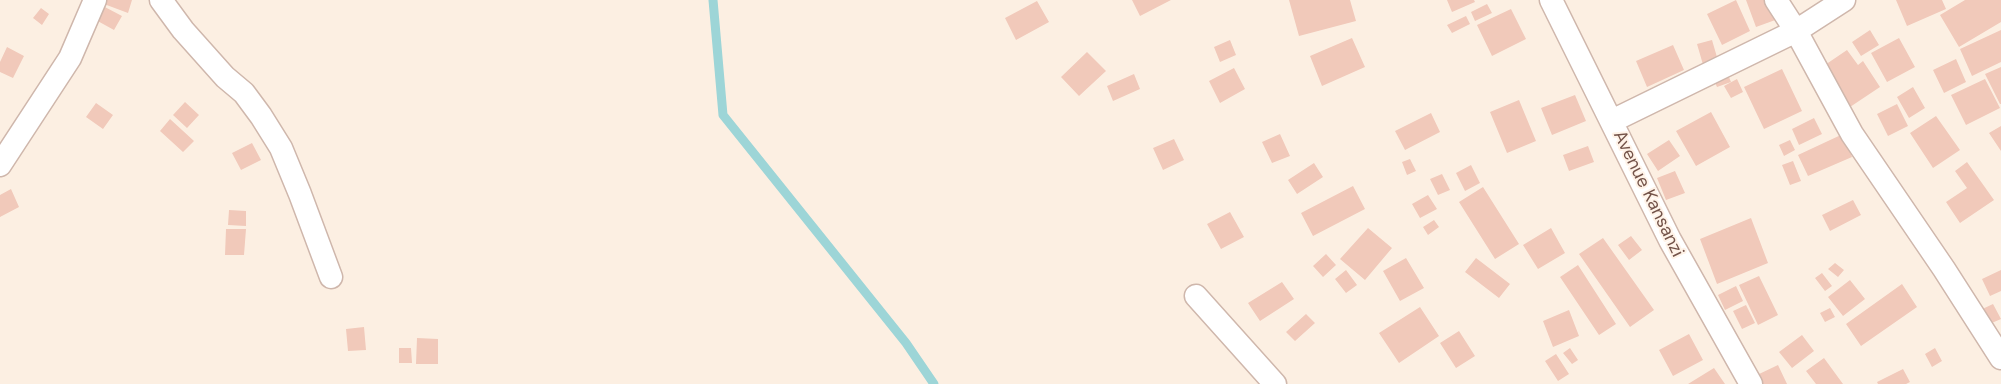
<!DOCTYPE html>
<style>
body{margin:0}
canvas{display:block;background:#fcefe2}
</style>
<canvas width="2001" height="384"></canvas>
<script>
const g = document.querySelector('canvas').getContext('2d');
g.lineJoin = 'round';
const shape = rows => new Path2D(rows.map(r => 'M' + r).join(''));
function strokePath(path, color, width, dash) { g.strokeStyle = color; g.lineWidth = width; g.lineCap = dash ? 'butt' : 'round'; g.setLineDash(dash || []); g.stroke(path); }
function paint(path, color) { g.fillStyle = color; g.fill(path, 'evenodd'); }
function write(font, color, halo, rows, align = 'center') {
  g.font = font + ' "DM Sans",sans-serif'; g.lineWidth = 4; g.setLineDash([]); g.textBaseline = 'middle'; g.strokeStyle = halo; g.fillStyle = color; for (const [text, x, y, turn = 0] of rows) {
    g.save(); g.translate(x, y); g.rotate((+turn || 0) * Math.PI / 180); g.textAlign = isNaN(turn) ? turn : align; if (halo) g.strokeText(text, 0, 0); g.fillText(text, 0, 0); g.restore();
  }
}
const stream = shape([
 [713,0,723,115,906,343,934,384]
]);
const building = shape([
 [105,0,132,0,128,13,104,4],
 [1132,0,1171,0,1140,16],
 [1289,0,1350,0,1356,21,1299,36],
 [1447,0,1474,0,1475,2,1452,12],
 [1736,0,1750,31,1722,45,1707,14],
 [1746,0,1771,0,1778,19,1756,27],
 [1896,0,1942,0,1946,9,1907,26],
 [1965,0,2001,0,2001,22,1959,47,1940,15],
 [1037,1,1049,22,1016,40,1005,18],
 [1487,4,1492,13,1475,21,1471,12],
 [101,5,122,16,114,30,94,19],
 [41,8,49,14,42,25,33,18],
 [1511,9,1526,39,1492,56,1477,25],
 [1466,16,1470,24,1452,33,1447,25],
 [1870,30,1879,45,1861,56,1852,42],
 [2001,30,2001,62,1972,76,1960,49],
 [1352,38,1365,67,1322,86,1310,56],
 [1899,38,1915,67,1887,82,1871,53],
 [1230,40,1236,55,1220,62,1214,47],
 [1712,40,1719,64,1704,68,1697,44],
 [1673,45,1684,70,1647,87,1636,61],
 [7,47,24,56,13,78,0,72,0,62],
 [1847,50,1858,65,1863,61,1880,87,1850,107,1822,67],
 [1087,52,1106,71,1079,96,1061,77],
 [1956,59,1966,82,1944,93,1933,70],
 [2001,67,2001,104,2000,104,1985,74],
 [1234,68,1245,89,1220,103,1209,81],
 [1782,69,1802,111,1764,129,1744,87],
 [1726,70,1731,82,1717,87,1712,76],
 [1134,74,1140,89,1113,101,1107,86],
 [1737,79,1743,92,1731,98,1724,86],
 [1985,79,2000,108,1966,125,1951,95],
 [1913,87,1925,108,1909,118,1897,97],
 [1575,95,1586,121,1552,135,1541,108],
 [1519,100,1536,141,1507,153,1490,112],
 [185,102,199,115,187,128,173,115],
 [96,103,113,115,103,129,86,117],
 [1897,104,1908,126,1888,136,1877,114],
 [1711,112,1730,147,1696,166,1676,131],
 [1431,113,1440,132,1405,150,1395,131],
 [1936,116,1960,150,1933,168,1910,133],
 [1814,118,1822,134,1799,145,1792,129],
 [170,119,194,141,183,152,160,131],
 [2001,126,2001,151,1989,133],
 [1280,134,1290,156,1272,163,1262,142],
 [1843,134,1852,157,1808,176,1798,155],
 [1174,139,1184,160,1163,170,1153,148],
 [1669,140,1680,156,1658,171,1647,154],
 [1790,140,1795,150,1784,156,1779,145],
 [252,143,261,160,241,170,232,153],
 [1588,146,1594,162,1569,171,1563,155],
 [1410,159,1416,171,1407,175,1402,162],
 [1793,161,1801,181,1790,185,1782,165],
 [1967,162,1994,200,1960,223,1946,202,1967,188,1955,171],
 [1314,163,1323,177,1297,194,1288,180],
 [1471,165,1480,183,1465,191,1456,173],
 [1675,171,1685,193,1666,200,1657,178],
 [1442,174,1450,190,1438,195,1430,179],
 [1353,186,1365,209,1313,236,1301,213],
 [1483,187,1519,244,1495,259,1459,202],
 [11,189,19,207,0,217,0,195],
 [1428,195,1437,209,1420,218,1412,204],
 [1853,200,1861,215,1830,231,1822,215],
 [229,210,246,211,246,226,228,225],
 [1230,212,1244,237,1221,249,1207,224],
 [1751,218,1768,263,1717,284,1700,239],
 [1434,220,1439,227,1428,235,1423,227],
 [1368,228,1392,248,1365,280,1340,259],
 [1551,228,1565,253,1538,269,1523,245],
 [226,229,246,229,244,255,225,255],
 [1631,236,1642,250,1629,260,1618,245],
 [1603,238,1654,310,1630,327,1579,254],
 [1326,254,1336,265,1323,277,1313,266],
 [1406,258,1424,288,1400,301,1383,271],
 [1476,258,1510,284,1499,298,1465,272],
 [1835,263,1844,270,1838,277,1828,269],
 [1578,265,1616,324,1599,335,1560,277],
 [1346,270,1357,285,1346,293,1335,279],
 [2001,270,2001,291,1990,296,1982,279],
 [1822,273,1832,286,1825,291,1815,278],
 [1759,276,1778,315,1758,325,1739,285],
 [1850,280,1865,299,1843,316,1828,297],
 [1282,282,1294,299,1260,321,1248,303],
 [1902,284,1917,307,1861,346,1846,324],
 [1736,286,1743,301,1725,310,1718,295],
 [1993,304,2001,319,1987,325,1976,312],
 [1746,305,1755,323,1742,329,1733,311],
 [1420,307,1439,336,1399,363,1379,333],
 [1830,308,1835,317,1825,322,1820,313],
 [1569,310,1579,336,1553,347,1543,321],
 [1306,314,1315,323,1295,341,1286,332],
 [364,327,366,350,348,351,346,329],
 [1459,331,1475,356,1456,368,1440,343],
 [1689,334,1703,360,1673,376,1659,350],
 [1802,335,1814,351,1792,368,1779,352],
 [417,338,438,339,438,364,416,364],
 [399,348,411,348,412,363,399,363],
 [1570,348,1578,360,1572,364,1563,353],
 [1935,348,1942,361,1932,367,1925,354],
 [1556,354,1569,374,1558,381,1545,361],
 [1824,358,1843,384,1816,384,1806,371],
 [1778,365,1787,384,1761,384,1757,375],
 [1714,368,1725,384,1688,384],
 [1903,369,1910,382,1906,384,1878,384,1877,382]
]);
const minor = shape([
 [161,0,183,30,225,77,244,93,261,116,281,148,300,194,331,277],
 [1551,0,1670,240,1751,384],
 [1776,0,1796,31,1852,134,1944,269,2001,358],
 [1612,121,1796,31,1844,0],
 [0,165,70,58,95,0],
 [1196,296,1275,384]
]);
const streetNames = [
 ["Avenue Kansanzi",1648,194,64]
];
strokePath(stream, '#9dd5d7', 9);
paint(building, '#f1c9ba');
strokePath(minor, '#cfb7ac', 25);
strokePath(minor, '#fff', 22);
write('18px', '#735349', '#fff3e8', streetNames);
</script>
